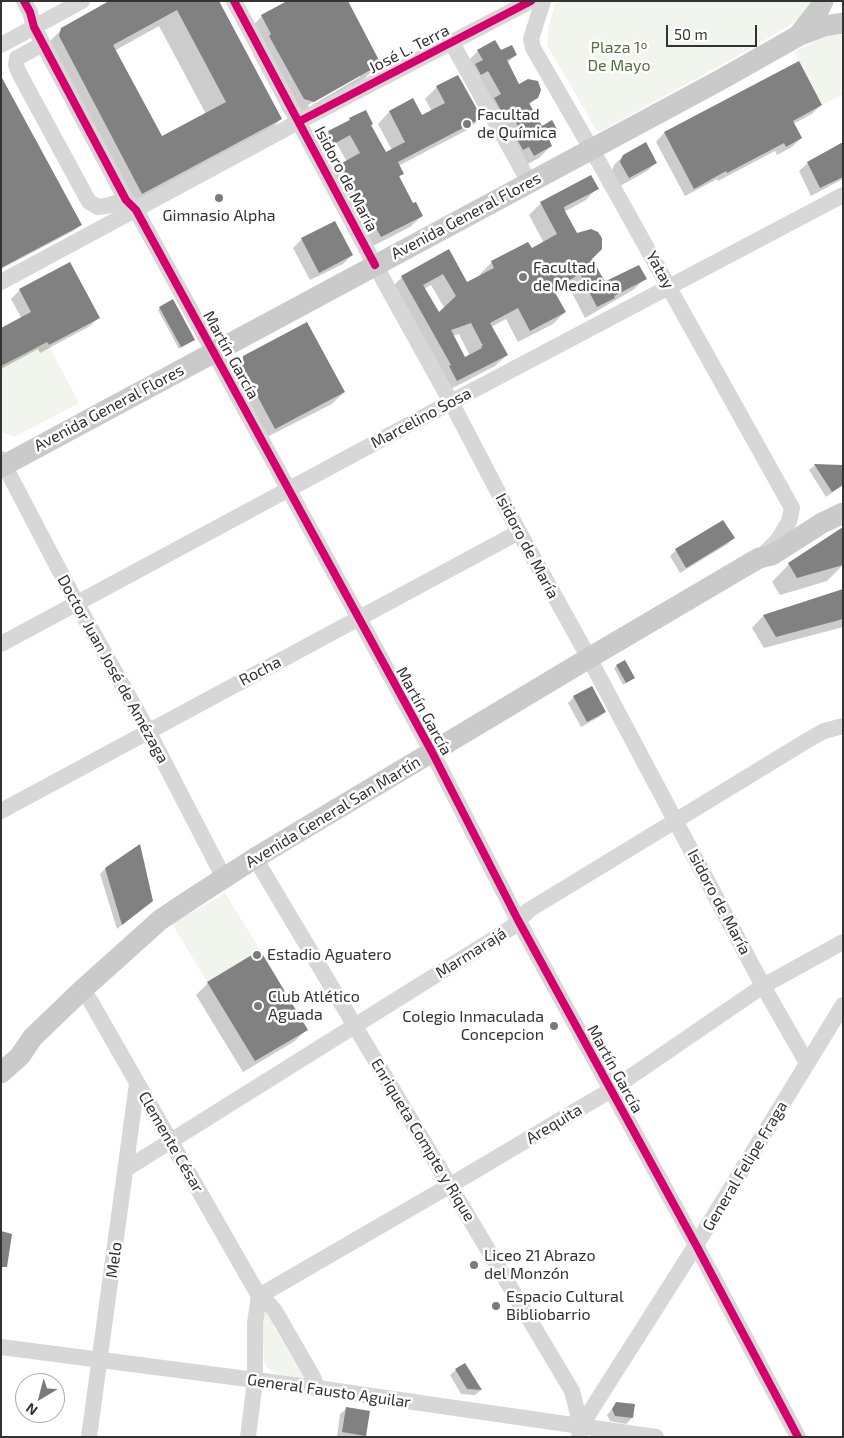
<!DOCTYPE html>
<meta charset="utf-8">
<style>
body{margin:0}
#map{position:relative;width:844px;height:1438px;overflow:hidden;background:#fff;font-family:"Exo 2",sans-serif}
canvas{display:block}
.frame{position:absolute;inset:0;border:2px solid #333;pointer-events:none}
.north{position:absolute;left:15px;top:1373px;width:50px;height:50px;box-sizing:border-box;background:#fff;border:1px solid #adadad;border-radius:50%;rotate:217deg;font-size:14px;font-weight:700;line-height:20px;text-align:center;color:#333}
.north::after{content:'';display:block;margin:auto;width:18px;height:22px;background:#7a7a7a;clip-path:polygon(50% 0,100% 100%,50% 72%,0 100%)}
.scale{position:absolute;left:666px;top:25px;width:91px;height:22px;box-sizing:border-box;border:2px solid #333;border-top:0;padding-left:6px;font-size:15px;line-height:18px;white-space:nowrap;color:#333;-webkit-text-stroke:4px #fff;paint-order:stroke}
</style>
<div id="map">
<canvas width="844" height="1438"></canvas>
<div class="frame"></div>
<div class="north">N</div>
<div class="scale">50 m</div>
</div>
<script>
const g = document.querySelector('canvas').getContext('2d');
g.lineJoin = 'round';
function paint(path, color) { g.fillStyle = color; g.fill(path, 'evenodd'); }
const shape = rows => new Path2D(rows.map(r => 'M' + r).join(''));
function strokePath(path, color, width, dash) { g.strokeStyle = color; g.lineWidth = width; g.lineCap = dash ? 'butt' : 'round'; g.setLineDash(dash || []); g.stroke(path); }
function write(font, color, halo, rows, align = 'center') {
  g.font = font + ' "Exo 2",sans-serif'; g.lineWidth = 5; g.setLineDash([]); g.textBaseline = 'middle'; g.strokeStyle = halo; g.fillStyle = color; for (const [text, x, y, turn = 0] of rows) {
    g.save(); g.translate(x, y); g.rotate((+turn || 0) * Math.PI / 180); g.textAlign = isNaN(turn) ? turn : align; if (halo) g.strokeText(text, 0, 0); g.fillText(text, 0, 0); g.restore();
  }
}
const green = shape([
 [556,1,816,1,806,15,752,48,601,131,598,131,595,128,547,45,549,25],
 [836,34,843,36,843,94,822,105,794,52,828,35],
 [31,312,79,403,14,437,1,432,1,328],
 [225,893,260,950,207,982,172,924],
 [265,1308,276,1317,273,1326,301,1372,308,1374,306,1379,276,1374,267,1367,264,1363,262,1313]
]);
const shadow = shape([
 [217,1,281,119,263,137,125,211,44,47,62,29],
 [159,26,206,114,162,138,114,51],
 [262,16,379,64,362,81,296,119,286,116,253,54,254,52,245,34],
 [360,74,360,77,309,107,308,105],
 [478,51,501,52,516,55,507,63,519,85,537,97,529,105,542,127,557,131,548,140,551,146,539,158,522,167,466,63],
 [798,63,821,105,812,114,793,124,801,138,792,147,777,155,775,151,718,181,717,179,685,196,656,142,664,133],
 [1,78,80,225,75,230,1,269],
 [437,87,481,118,469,129,398,166,402,174,398,178,413,205,422,216,410,227,369,248,329,177,341,165,347,162,338,146,322,154,317,144,328,132,365,111,370,125,385,154,392,150,378,124,389,112,412,100,421,117,432,111,425,99],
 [843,143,843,179,811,196,799,171,808,163],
 [623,156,656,163,647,171,620,186,612,171,614,165],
 [597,188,586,200,564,212,605,283,645,279,633,290,585,318,568,285,554,293,565,312,553,324,518,342,506,319,491,327,507,355,495,366,445,392,390,289,402,277,449,250,467,284,481,276,480,274,492,262,531,250,544,243,529,215,541,203],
 [431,285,445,309,438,314,424,289],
 [459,334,470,356,465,359,453,336],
 [302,239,352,255,343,264,310,280,293,248],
 [69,264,98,318,90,326,40,353,38,349,1,369,1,329,22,319,11,299,20,290],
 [160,308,194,339,191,342,179,349,158,310],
 [244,357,344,392,332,404,263,439,231,369],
 [815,465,843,467,843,485,826,497,809,470],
 [733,538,728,544,680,573,670,556,676,550],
 [789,564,843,565,827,581,780,595,772,582],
 [843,590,843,627,764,648,752,628,763,616],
 [624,661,634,678,623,685,614,668],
 [574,697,605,712,599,717,581,727,568,703],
 [105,869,152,901,117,929,100,874],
 [208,983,306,1030,295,1041,243,1072,196,995],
 [465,1364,481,1390,475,1395,461,1394,450,1375,456,1370],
 [617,1403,632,1418,626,1424,610,1421,607,1415],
 [346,1409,365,1435,363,1437,337,1437,340,1414]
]);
const building = shape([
 [109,1,219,1,282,119,142,194,59,36,61,28],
 [177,10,226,102,162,136,113,45],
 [287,1,348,1,381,64,314,102,304,99,269,36,271,34,261,15],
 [495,40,501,50,512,45,517,55,507,60,519,84,528,79,538,81,541,90,538,98,529,103,542,126,552,120,558,131,548,137,552,146,534,156,529,147,523,150,517,139,523,135,511,113,504,116,494,98,501,94,488,71,481,75,475,64,483,60,477,50],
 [799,61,822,105,793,121,802,138,786,147,784,143,727,173,726,171,694,189,664,132],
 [458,75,482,118,398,162,404,174,399,176,413,203,416,202,423,216,381,237,340,164,360,153,350,135,334,144,328,131,350,120,349,118,366,110,373,124,371,125,386,152,405,142,389,111,413,98,422,115,445,103,436,86],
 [1,76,82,225,1,268],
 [646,142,657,163,629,178,620,162,623,155],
 [843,142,843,177,820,188,807,162],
 [591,175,599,189,564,207,565,211,577,233,591,229,598,232,602,238,602,249,592,259,604,280,606,281,639,265,647,279,614,296,615,298,597,307,580,274,553,289,566,312,530,331,518,308,490,323,508,355,457,381,449,366,451,365,401,276,449,249,467,282,494,268,491,261,528,242,532,248,557,234,540,202],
 [443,274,456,296,439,312,423,285],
 [471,323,483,346,481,346,482,348,465,357,451,330],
 [335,221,353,255,319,273,301,238],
 [70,262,100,318,49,345,47,342,1,366,1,328,31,312,19,289],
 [173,299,195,340,181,347,159,307],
 [307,322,345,392,275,429,242,367,243,356],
 [814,464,843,465,843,485,832,492],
 [723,520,735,538,686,568,675,549],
 [843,527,843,565,797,578,788,563],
 [843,589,843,619,776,637,763,615],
 [625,660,635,678,626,683,616,665],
 [592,686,606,712,587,722,573,696],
 [140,844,153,901,122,925,105,868],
 [260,950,308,1030,255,1061,207,982],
 [1,1231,12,1234,7,1267,1,1267],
 [465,1363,482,1390,467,1389,455,1369],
 [616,1402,635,1404,633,1418,615,1416,612,1409],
 [346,1407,370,1411,366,1436,342,1432]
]);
const minor = shape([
 [24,1,30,12,34,27,126,200,136,210,432,752,518,920,696,1245,798,1437],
 [234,1,375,265,451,402,519,532,589,658,763,986,807,1063],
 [543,1,531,39,533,48,600,164,792,508,789,522,777,541,765,553],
 [452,43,529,182],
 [43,44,17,58,16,65,19,73,89,202,98,207,106,206,126,200],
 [1,45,82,1],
 [1,282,300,121,531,1],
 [1,459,77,604,148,731,224,878],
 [1,644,451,402,843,195],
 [1,811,519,532],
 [255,858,572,1391,581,1426,579,1437],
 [82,990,91,1002,259,1296,270,1305,275,1311,313,1377,317,1388],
 [126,1169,511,928,529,910,808,740,824,731,843,726],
 [259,1296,449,1186,611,1090,763,986,843,942],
 [1,1347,317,1388,656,1437],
 [581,1426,696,1245,843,1005],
 [89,1437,137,1083],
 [248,1437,255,1381,255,1323,259,1296]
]);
const major = shape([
 [798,36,819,9,823,1],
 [1,467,722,79,798,36,824,26,843,23],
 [1,1073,20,1056,33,1037,82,990,160,920,193,898,255,858,589,658,759,558,772,555,822,523,843,513]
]);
const cycleway = shape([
 [24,1,30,12,34,27,126,200,136,210,432,752,518,920,696,1245,798,1437],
 [234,1,375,265],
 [300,121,531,1]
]);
const markers = [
 [467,124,5,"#7a7a7a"],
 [219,198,5,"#7a7a7a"],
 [523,277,5,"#7a7a7a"],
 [257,955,5,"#7a7a7a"],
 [258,1006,5,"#7a7a7a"],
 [554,1026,5,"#7a7a7a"],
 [474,1265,5,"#7a7a7a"],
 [496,1306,5,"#7a7a7a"]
];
const parkNames = [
 ["Plaza 1º",619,48],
 ["De Mayo",619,66]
];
const streetNames = [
 ["José L. Terra",409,49,-27],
 ["Isidoro de María",346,179,62],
 ["Avenida General Flores",466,216,-28],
 ["Yatay",660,270,61],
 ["Martín García",231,355,61],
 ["Avenida General Flores",109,408,-28],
 ["Marcelino Sosa",421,418,-28],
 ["Isidoro de María",527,546,62],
 ["Doctor Juan José de Amézaga",113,669,61],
 ["Rocha",260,671,-28],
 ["Martín García",424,711,61],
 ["Avenida General San Martín",333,812,-31],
 ["Isidoro de María",719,902,62],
 ["Marmarajá",471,953,-32],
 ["Martín García",615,1069,61],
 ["Arequita",554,1124,-31],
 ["Enriqueta Compte y Rique",423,1140,59],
 ["Clemente César",171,1142,60],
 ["General Felipe Fraga",745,1166,-59],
 ["Melo",114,1260,-82],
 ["General Fausto Aguilar",329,1391,8]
];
const poiNames = [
 ["Facultad",477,115],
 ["de Química",477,133],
 ["Gimnasio Alpha",219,216,"center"],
 ["Facultad",533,268],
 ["de Medicina",533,286],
 ["Estadio Aguatero",267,955],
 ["Club Atlético",268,997],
 ["Aguada",268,1015],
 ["Colegio Inmaculada",544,1017,"right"],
 ["Concepcion",544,1035,"right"],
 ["Liceo 21 Abrazo",484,1256],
 ["del Monzón",484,1274],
 ["Espacio Cultural",506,1297],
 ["Bibliobarrio",506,1315]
];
paint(green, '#f1f5ed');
paint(shadow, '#0003');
paint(building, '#818181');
strokePath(minor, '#d7d7d7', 16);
strokePath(major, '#cacaca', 21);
strokePath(cycleway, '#d6006c', 8);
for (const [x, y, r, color] of markers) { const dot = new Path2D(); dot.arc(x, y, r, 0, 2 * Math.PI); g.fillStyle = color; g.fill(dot); strokePath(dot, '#fff', 2); }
write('16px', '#56703f', '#fff', parkNames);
write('16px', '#333', '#fff', streetNames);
write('16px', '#333', '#fff', poiNames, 'left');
</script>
